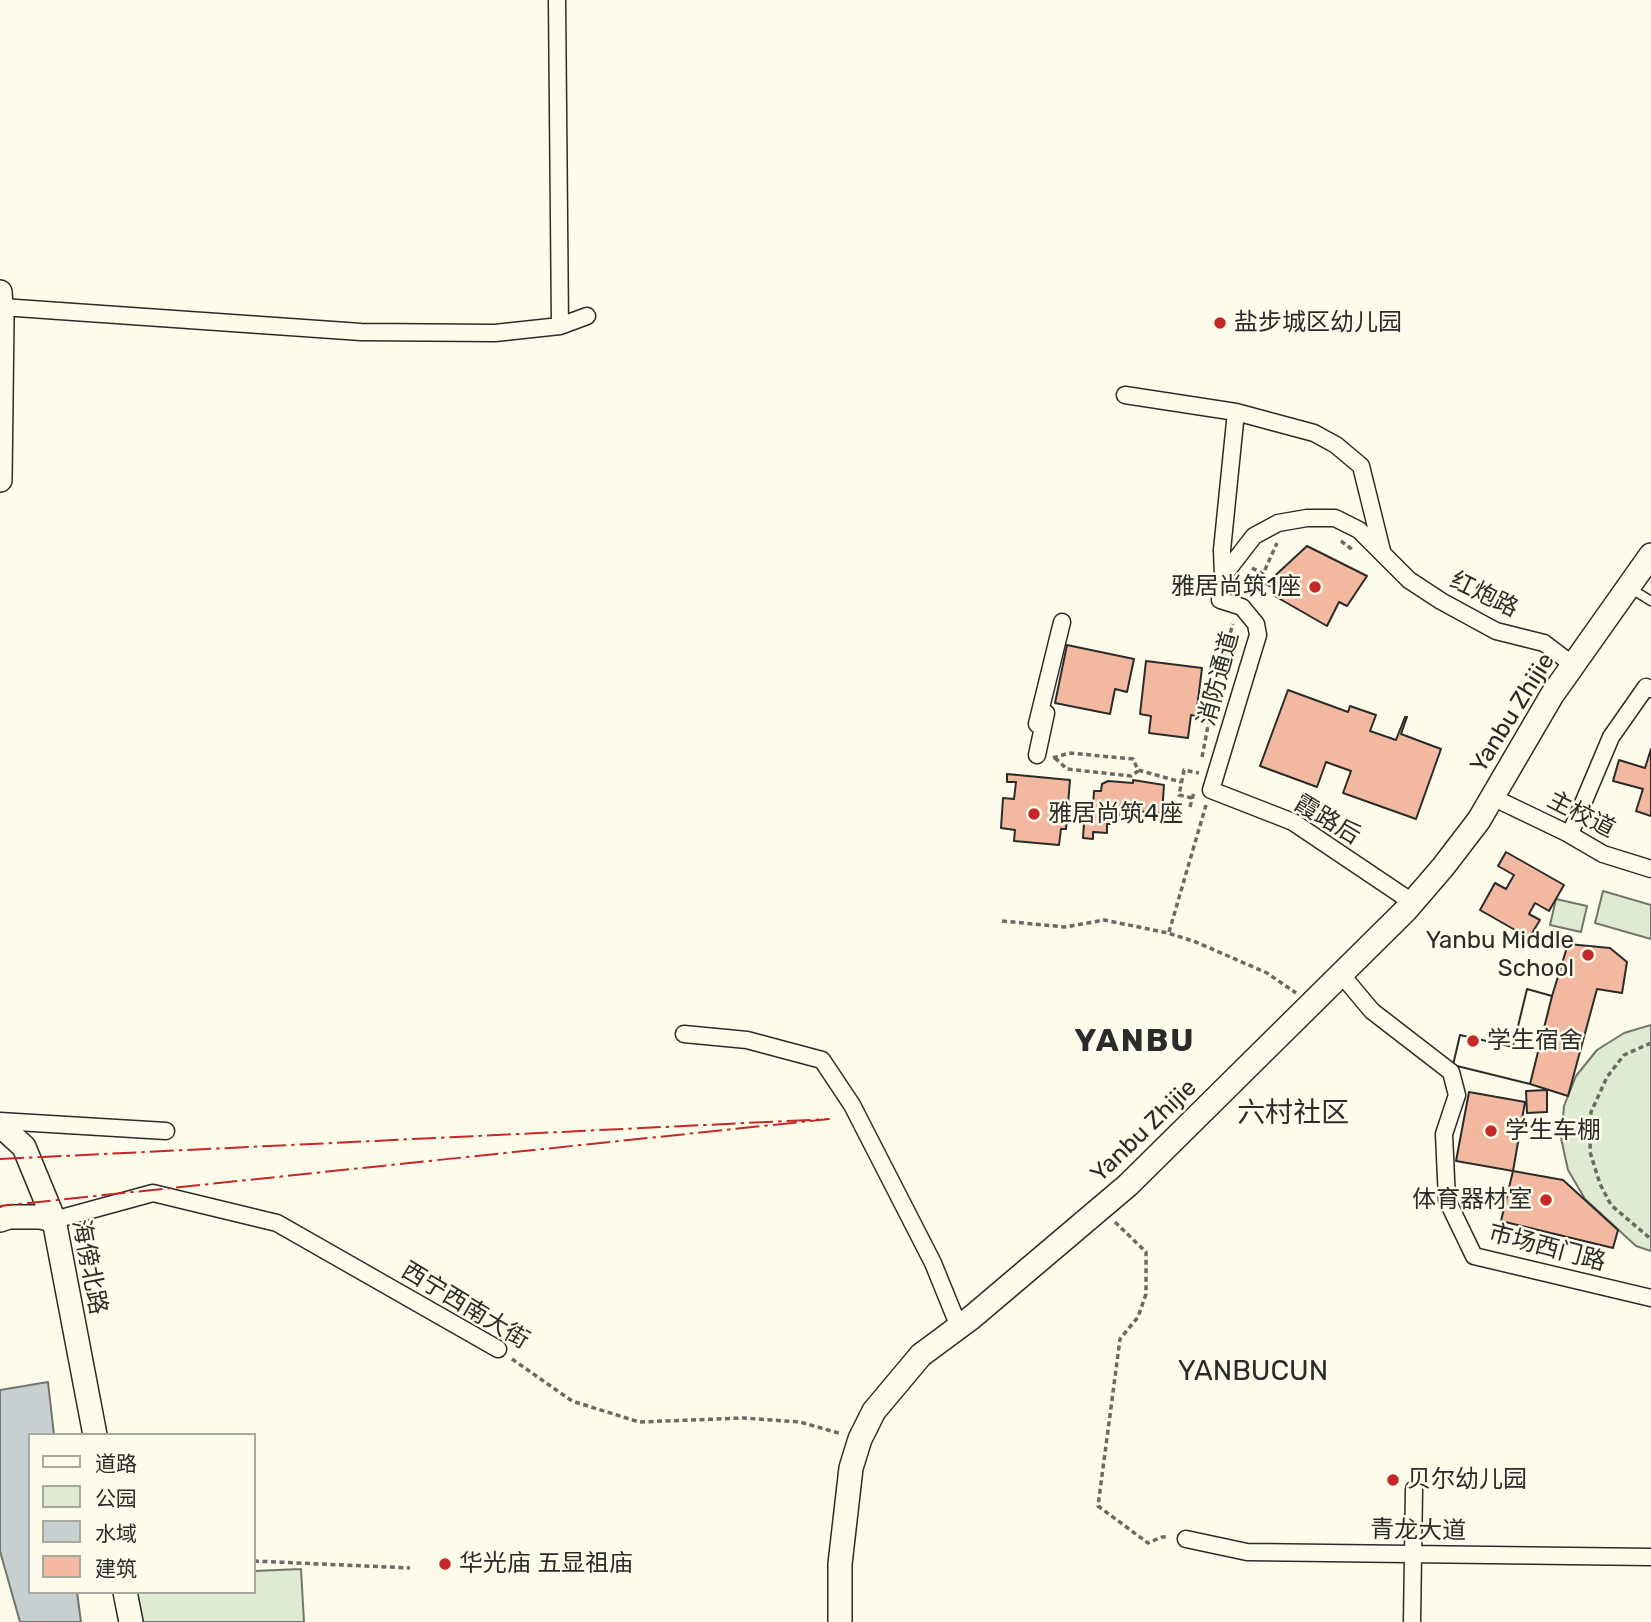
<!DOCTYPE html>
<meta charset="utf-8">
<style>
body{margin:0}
#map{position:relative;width:1651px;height:1622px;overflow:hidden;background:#fdfbea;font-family:Rubik,"Noto Sans SC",sans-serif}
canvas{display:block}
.legend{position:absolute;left:28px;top:1433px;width:228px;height:161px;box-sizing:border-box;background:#fdfbea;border:2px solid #a9a89e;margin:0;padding:9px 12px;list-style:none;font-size:21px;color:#2b2b2b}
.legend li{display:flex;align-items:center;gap:14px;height:35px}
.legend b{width:35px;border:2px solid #a9a89e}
</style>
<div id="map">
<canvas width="1651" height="1622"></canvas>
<ul class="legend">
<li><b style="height:9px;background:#fdfbea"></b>道路</li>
<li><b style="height:19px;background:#deebd1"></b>公园</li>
<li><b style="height:19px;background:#c7d0d0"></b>水域</li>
<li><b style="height:19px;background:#f2b8a0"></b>建筑</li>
</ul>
</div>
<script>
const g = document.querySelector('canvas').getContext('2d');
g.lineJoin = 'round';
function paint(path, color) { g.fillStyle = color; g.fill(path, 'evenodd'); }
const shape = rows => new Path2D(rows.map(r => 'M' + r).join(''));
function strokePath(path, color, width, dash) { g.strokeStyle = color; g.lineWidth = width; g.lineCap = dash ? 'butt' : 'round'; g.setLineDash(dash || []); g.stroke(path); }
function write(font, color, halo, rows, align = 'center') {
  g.font = font + ' Rubik,"Noto Sans SC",sans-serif'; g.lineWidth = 5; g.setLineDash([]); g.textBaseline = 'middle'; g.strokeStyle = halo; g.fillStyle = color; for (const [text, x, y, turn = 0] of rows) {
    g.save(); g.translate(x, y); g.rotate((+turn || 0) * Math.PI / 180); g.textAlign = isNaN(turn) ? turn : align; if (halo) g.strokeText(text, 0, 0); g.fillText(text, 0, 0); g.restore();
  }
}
const green = shape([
 [1603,891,1651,905,1651,939,1595,923,1603,891],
 [1556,899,1587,906,1581,932,1550,925,1556,899],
 [1651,1025,1651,1251,1636,1246,1585,1199,1568,1170,1561,1138,1564,1106,1576,1076,1597,1050,1624,1033,1651,1025],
 [301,1569,304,1622,143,1622,137,1592,254,1592,254,1571,301,1569]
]);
const water = shape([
 [48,1382,54,1435,30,1435,30,1592,77,1592,81,1622,20,1622,0,1551,0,1390,48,1382]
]);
const building = shape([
 [1307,546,1367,576,1347,606,1339,602,1327,626,1273,595,1276,590,1266,584,1307,546],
 [1067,645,1134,659,1127,692,1115,689,1110,714,1055,703,1067,645],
 [1146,661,1202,668,1196,716,1191,715,1188,738,1149,733,1151,716,1140,714,1146,661],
 [1288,690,1348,712,1350,706,1376,715,1370,731,1396,740,1405,717,1407,717,1401,734,1441,749,1416,819,1343,793,1351,771,1326,762,1317,787,1260,766,1288,690],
 [1651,749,1651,816,1636,811,1643,789,1613,781,1619,760,1645,768,1651,749],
 [1007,774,1070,780,1066,829,1061,829,1059,845,1014,841,1015,830,1001,828,1003,798,1014,799,1016,782,1007,782,1007,774],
 [1133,780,1164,785,1162,813,1119,810,1119,816,1114,817,1114,824,1107,824,1107,833,1093,832,1093,839,1083,838,1085,807,1093,807,1094,791,1101,791,1102,784,1108,781,1133,783,1133,780],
 [1506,852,1564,885,1549,911,1535,903,1529,914,1540,920,1529,938,1480,910,1495,883,1506,889,1514,875,1498,866,1506,852],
 [1568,944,1610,948,1627,962,1622,993,1597,989,1568,1096,1530,1084,1453,1065,1460,1035,1513,1047,1527,989,1552,996,1568,944],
 [1527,989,1552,996,1530,1084,1453,1065,1460,1035,1513,1047,1527,989],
 [1547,1090,1547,1112,1527,1113,1526,1091,1547,1090],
 [1469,1092,1525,1102,1513,1171,1456,1161,1469,1092],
 [1513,1171,1563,1180,1618,1230,1613,1248,1501,1221,1513,1171]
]);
const path = shape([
 [1341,541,1354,551],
 [1252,568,1263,574,1277,543],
 [1202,757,1218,674,1233,624],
 [1053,758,1069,753,1133,759,1138,770,1181,782],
 [1055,758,1067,769,1131,776,1138,771],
 [1192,798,1179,795,1184,770,1199,773],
 [1190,807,1194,792],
 [1002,921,1065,927,1104,920,1168,933,1196,942,1267,973,1296,993],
 [1169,932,1206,805],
 [1651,1043,1624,1055,1607,1077,1591,1112,1590,1152,1600,1184,1611,1205,1651,1239],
 [1115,1222,1146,1252,1146,1294,1138,1317,1120,1339,1098,1506,1148,1543,1162,1537,1169,1537],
 [512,1359,572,1401,639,1422,743,1418,800,1422,842,1434],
 [254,1561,410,1568]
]);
const lane = shape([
 [1630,588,1651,601]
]);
const street = shape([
 [557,0,560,326],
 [2,307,361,332,495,333,560,326,587,316],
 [1125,395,1236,412,1314,433,1336,445,1361,466,1382,551],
 [1223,576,1222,550,1236,412],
 [1037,724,1062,622],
 [1037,755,1046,713],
 [1492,797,1567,833,1603,854,1651,869],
 [1570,834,1611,737,1646,687,1651,689],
 [1412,902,1293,822,1211,790,1258,635,1256,624,1242,607,1220,600,1223,576,1254,536,1278,523,1307,518,1335,518,1359,530,1409,580,1441,601,1496,631,1544,643,1573,665],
 [1341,974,1372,1011,1451,1072,1457,1095,1444,1134,1447,1200,1474,1256,1651,1298],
 [684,1034,747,1040,822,1060,852,1105,933,1263,959,1327],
 [0,1121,166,1131],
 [54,1220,153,1193,277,1223,498,1349],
 [1186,1539,1247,1552,1651,1557],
 [1412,1622,1414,1489]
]);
const secondary = shape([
 [0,292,2,319,0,480],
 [0,1125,24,1147,54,1220,95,1435],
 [0,1220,9,1217,40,1217,54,1220],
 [125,1592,131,1622],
 [840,1622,840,1564,851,1468,860,1439,874,1411,921,1355,971,1318,1128,1185,1406,910,1443,867,1479,820,1552,695,1651,555]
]);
const power = shape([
 [0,1159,829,1119,0,1206]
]);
const markers = [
 [1220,323,7,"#c62828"],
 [1315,587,7,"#c62828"],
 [1034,814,7,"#c62828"],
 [1588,955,7,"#c62828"],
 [1473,1041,7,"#c62828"],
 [1491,1131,7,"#c62828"],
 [1546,1200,7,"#c62828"],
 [1393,1480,7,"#c62828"],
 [445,1564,7,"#c62828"]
];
const poiNames = [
 ["盐步城区幼儿园",1234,323],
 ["雅居尚筑1座",1301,587,"right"],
 ["雅居尚筑4座",1048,814],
 ["Yanbu Middle",1574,941,"right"],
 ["School",1574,969,"right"],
 ["学生宿舍",1487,1041],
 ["学生车棚",1505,1131],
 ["体育器材室",1532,1200,"right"],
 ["贝尔幼儿园",1407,1480],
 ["华光庙 五显祖庙",459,1564]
];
const streetNames = [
 ["红炮路",1484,595,26],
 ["消防通道",1219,679,-75],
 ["Yanbu Zhijie",1513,713,-58],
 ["主校道",1581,815,27],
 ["霞路后",1327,820,31],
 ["Yanbu Zhijie",1144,1131,-44],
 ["市场西门路",1547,1248,15],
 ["海傍北路",89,1267,79],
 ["西宁西南大街",465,1306,31],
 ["青龙大道",1418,1531,1]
];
const quarterNames = [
 ["六村社区",1293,1114],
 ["YANBUCUN",1253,1372]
];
const districtNames = [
 ["YANBU",1135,1042]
];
paint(green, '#deebd1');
strokePath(green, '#74746e', 2);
paint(water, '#c7d0d0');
strokePath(water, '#74746e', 2);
paint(building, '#f2b8a0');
strokePath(building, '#2b2b2b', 2);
strokePath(lane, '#2b2b2b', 11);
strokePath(street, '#2b2b2b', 19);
strokePath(secondary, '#2b2b2b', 26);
strokePath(path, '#6a6964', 3.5, [5, 3.5]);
strokePath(lane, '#fdfbea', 8);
strokePath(street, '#fdfbea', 16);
strokePath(secondary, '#fdfbea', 23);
strokePath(power, '#c62828', 2, [24, 5, 3.5, 5]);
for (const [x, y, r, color] of markers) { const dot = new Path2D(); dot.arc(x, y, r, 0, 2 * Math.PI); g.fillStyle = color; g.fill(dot); strokePath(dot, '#fdfbea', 2.5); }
write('24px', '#2b2b2b', '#fdfbea', poiNames, 'left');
write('24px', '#2b2b2b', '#fdfbea', streetNames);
write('28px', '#2b2b2b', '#fdfbea', quarterNames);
g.letterSpacing = '2px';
write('bold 32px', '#2b2b2b', '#fdfbea', districtNames);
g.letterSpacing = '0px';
</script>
